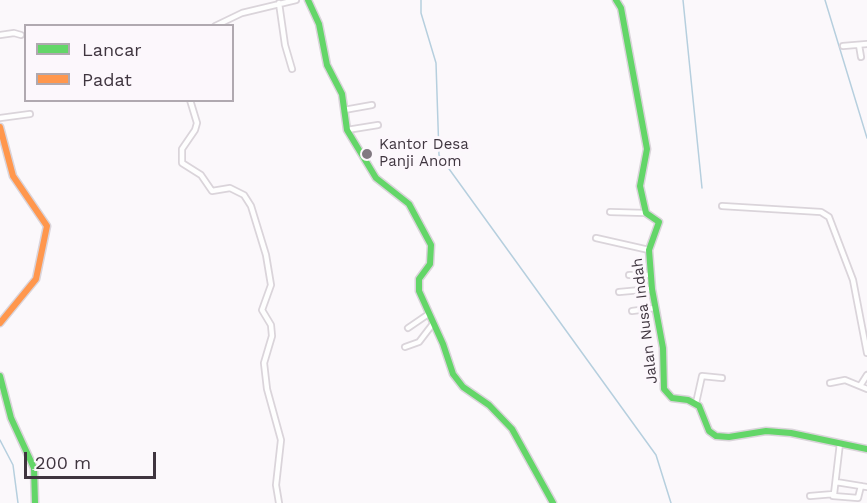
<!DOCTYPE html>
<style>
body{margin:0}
#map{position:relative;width:867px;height:503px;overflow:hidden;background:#fbf8fb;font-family:"Work Sans",sans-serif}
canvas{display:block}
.legend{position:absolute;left:24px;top:24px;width:210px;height:78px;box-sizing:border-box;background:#fcf7fc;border:2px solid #b0a9b0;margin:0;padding:8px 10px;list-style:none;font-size:18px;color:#3f353f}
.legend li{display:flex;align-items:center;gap:12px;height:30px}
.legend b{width:30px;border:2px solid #b0a9b0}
.scale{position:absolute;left:24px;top:452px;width:132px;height:27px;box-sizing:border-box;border:3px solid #3f353f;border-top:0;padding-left:8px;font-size:18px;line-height:21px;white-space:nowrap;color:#3f353f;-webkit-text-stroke:4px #fcf7fc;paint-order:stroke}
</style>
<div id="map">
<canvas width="867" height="503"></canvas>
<ul class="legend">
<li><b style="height:8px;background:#63d668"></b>Lancar</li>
<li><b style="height:8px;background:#ff974d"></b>Padat</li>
</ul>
<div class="scale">200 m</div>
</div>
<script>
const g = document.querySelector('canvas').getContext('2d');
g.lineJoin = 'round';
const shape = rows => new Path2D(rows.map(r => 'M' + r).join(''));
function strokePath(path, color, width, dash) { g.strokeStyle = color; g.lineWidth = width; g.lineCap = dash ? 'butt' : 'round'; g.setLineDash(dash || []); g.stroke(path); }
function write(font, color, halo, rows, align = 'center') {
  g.font = font + ' "Work Sans",sans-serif'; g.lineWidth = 6; g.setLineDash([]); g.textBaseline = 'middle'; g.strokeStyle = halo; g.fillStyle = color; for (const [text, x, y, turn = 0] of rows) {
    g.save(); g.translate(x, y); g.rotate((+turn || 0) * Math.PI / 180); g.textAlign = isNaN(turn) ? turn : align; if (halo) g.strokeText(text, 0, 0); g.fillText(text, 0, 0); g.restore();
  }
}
const stream = shape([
 [421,0,421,13,436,63,439,155,656,455,671,503],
 [683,0,702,188],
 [825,0,867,138],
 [0,440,13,465,18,503]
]);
const street = shape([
 [279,3,285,45,292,69],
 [215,26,242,13,296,0],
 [0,35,14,33,21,35],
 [859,45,861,57],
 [843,46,867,44],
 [190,100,197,123,195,130,182,149,182,163,201,175,212,191,230,188,244,195,251,206,266,255,271,285,262,310,271,325,272,336,264,363,267,389,281,440,276,485,279,503],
 [344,110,372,105],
 [0,118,30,114],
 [347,130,378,125],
 [722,206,821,212,829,217,853,280,867,353],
 [610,212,646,213],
 [596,238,649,250],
 [629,275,650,275],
 [619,292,652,289],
 [632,311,655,308],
 [408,328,427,315],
 [405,347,419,342,432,325],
 [830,383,845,380,867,389],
 [860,386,867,375],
 [696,403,702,376,722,378],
 [836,482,867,487],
 [810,496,834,494,840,443],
 [833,496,858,498,861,486]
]);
const fast = shape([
 [308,0,319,24,327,65,342,94,347,130,376,178,409,204,431,245,430,264,419,279,419,291,443,344,453,374,463,387,489,405,512,429,553,503],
 [616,0,621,8,647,149,640,186,646,213,659,222,649,250,652,289,663,348,664,389,672,398,688,400,699,406,709,431,716,436,729,437,766,431,791,433,867,449],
 [0,376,11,418,34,468,35,503]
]);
const slow = shape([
 [0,127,13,176,47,226,36,279,0,323]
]);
const markers = [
 [367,154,6,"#817981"]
];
const poiNames = [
 ["Kantor Desa",379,145],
 ["Panji Anom",379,162]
];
const streetNames = [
 ["Jalan Nusa Indah",645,321,-97]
];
strokePath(stream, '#b6cfde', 1.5);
strokePath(street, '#dad4da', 8);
strokePath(fast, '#dad4da', 9);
strokePath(slow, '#dad4da', 9);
strokePath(street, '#fefefe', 4.5);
strokePath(fast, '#63d668', 6);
strokePath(slow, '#ff974d', 6);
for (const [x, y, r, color] of markers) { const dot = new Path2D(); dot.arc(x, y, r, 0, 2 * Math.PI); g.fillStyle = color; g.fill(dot); strokePath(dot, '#fcf7fc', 2); }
write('15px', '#3f353f', '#fcf7fc', poiNames, 'left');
write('15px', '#3f353f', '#fcf7fc', streetNames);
</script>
